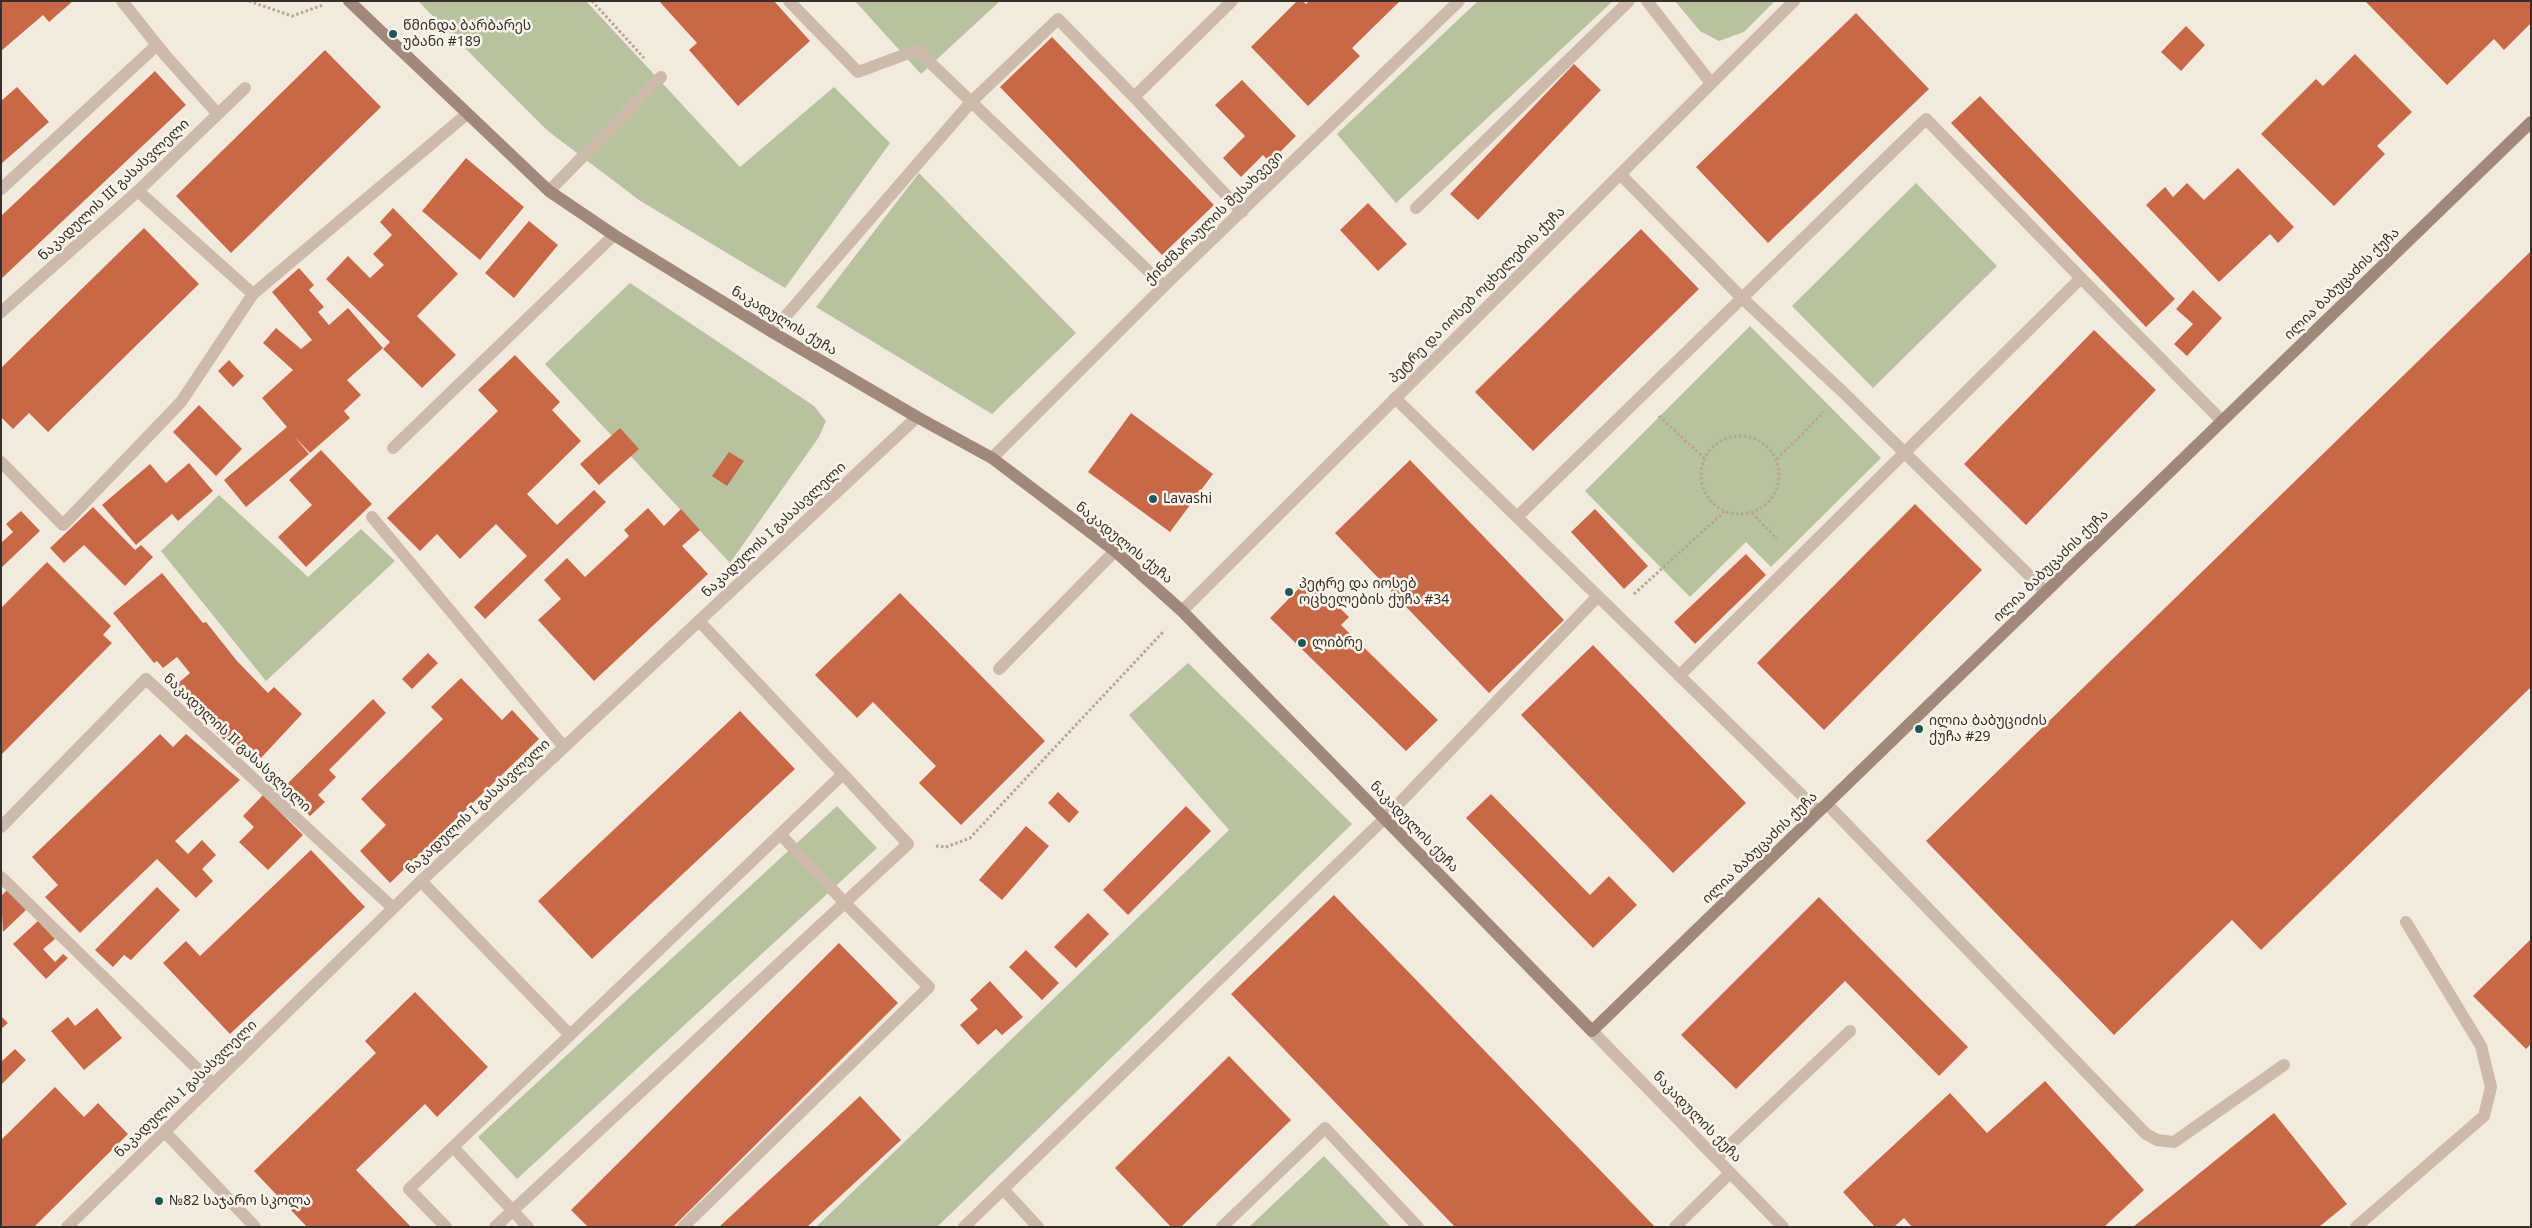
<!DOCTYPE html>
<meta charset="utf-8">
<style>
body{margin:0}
#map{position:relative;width:2532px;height:1228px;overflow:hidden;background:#f3eade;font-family:"Noto Sans",sans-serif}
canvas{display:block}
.frame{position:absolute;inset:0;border:2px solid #392f2a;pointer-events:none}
</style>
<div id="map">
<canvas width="2532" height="1228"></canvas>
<div class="frame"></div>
</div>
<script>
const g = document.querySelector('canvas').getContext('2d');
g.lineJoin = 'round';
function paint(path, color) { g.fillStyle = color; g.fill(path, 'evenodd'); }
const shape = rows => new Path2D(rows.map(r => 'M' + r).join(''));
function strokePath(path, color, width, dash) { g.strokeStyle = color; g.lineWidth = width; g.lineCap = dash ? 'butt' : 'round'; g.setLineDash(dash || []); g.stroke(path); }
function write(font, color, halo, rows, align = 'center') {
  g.font = font + ' "Noto Sans","Noto Sans Georgian",sans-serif'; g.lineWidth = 5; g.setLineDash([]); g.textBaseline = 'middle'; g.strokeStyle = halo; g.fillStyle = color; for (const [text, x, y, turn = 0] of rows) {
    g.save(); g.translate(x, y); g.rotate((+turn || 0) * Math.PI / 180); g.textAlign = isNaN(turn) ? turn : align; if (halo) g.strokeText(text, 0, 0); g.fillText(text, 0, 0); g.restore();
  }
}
const green = shape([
 [418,1,586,1,740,167,834,87,890,143,785,288,639,200,548,131],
 [855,1,1000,1,921,74],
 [1478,1,1613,1,1396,203,1337,134],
 [1675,1,1775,1,1744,32,1719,41,1700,31],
 [919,173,1076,333,992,414,816,307],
 [1916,183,1997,266,1873,388,1792,306],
 [630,283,814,406,826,421,819,437,730,563,545,364],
 [1750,326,1881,458,1771,567,1746,542,1690,597,1585,491],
 [219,495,308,577,361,529,395,561,266,681,161,551],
 [1188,663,1352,824,937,1227,816,1227,1229,830,1129,715],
 [837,806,877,848,517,1179,478,1137],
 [1324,1156,1391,1227,1249,1227]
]);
const building = shape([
 [1,1,73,1,49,22,43,15,1,51],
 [659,1,774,1,810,41,738,106,689,50,697,43],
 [1297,1,1303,1,1306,4,1309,1,1400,1,1352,48,1360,56,1308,106,1251,47],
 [2365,1,2531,1,2531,23,2504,50,2494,39,2447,85],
 [1856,13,1929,89,1768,243,1696,167],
 [2186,26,2205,45,2181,71,2161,52],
 [1052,37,1214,205,1162,255,1000,87],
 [325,50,381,107,231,253,176,196],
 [2355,54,2412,112,2377,146,2385,154,2334,206,2261,134,2316,79,2323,86],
 [1574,64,1601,90,1478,220,1450,194],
 [155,71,186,105,1,279,1,216],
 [1242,80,1296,136,1270,162,1263,155,1241,177,1223,158,1245,136,1215,105],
 [17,87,49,122,1,164,1,101],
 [1980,96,2175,299,2146,327,1951,123],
 [466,158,524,207,480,260,422,211],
 [2238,168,2294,227,2278,243,2270,234,2219,282,2146,205,2165,187,2173,197,2187,183,2204,200],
 [1368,203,1407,244,1378,271,1340,230],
 [393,208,458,274,417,316,456,355,422,388,383,349,390,342,326,279,348,256,370,278,384,265,373,254,392,235,380,222],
 [529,221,558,245,514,298,485,273],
 [144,228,199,284,48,432,29,413,13,429,1,417,1,368],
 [1641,229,1699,289,1533,451,1475,392],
 [2531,251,2531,687,2261,950,2232,920,2114,1035,1926,841],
 [299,268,314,285,309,290,324,307,318,312,329,325,348,308,383,348,347,380,361,395,344,411,350,418,310,453,294,436,309,454,246,507,224,480,287,427,262,398,293,370,263,343,276,328,301,349,312,340,272,292],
 [2193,290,2222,318,2187,356,2174,344,2193,324,2176,309],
 [2094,330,2156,390,2026,525,1964,464],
 [515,355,560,402,552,410,581,441,527,494,557,525,594,490,606,502,485,619,474,607,527,556,496,524,460,559,437,534,420,551,387,518,498,411,478,390],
 [229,360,244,376,233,387,218,371],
 [199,405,242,449,216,476,173,432],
 [1131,413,1213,474,1170,532,1088,472],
 [620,428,639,449,599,485,580,464],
 [321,450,372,504,306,567,278,537,312,505,289,480],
 [729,452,744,461,727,486,712,476],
 [1410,460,1564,620,1489,693,1335,533],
 [189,463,213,491,178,521,172,514,136,545,102,505,150,464,166,483],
 [1915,504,1982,570,1824,730,1757,663],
 [93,507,135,550,141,545,153,557,125,586,84,545,64,563,50,548],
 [648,508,664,526,681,509,700,530,682,546,708,574,594,681,538,620,561,599,544,580,567,558,585,577,629,536,624,530],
 [1595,509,1648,566,1624,589,1571,532],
 [21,511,40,531,1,568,1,543,13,532,6,524],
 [1746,554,1766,575,1695,644,1674,622],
 [47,562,111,626,103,635,112,643,1,755,1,608],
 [162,573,203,623,206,622,237,661,268,693,274,687,302,714,261,758,243,741,239,747,227,736,224,740,187,703,189,702,176,685,190,673,177,657,163,668,157,661,154,663,113,613],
 [1309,578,1349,617,1341,625,1438,720,1406,751,1270,618],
 [900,593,1045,741,961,825,919,783,936,766,873,702,857,718,815,675],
 [1593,645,1746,803,1673,873,1521,715],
 [428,653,438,663,412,689,402,679],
 [461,678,502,720,512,710,539,739,390,883,360,851,386,825,361,799,443,719,431,707],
 [373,699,386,713,329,770,336,777,318,795,325,802,310,816,283,788],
 [740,711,795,769,592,959,538,901],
 [160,734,173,747,186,734,240,780,175,841,188,854,202,840,216,855,202,869,213,881,196,898,157,859,80,933,45,897,58,885,32,857],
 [1058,792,1079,812,1069,823,1048,803],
 [1491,794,1590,895,1609,876,1637,905,1593,948,1466,818],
 [263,795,303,835,268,870,239,842,254,827,243,816],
 [1186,806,1211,831,1128,915,1103,890],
 [1026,826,1049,846,1002,900,979,880],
 [311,850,365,907,230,1034,163,963,186,941,200,956],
 [157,887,180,910,131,960,124,955,113,967,95,950],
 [7,890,26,910,3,932,1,896],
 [1334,895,1540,1108,1655,1227,1455,1227,1231,994],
 [1819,897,1968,1047,1939,1076,1845,981,1736,1089,1681,1035],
 [1088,913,1109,934,1076,968,1054,947],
 [38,921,55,939,43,949,55,962,63,954,68,958,46,979,13,944],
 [2531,939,2531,1044,2526,1049,2473,996],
 [839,943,898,1003,673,1227,588,1227,571,1210],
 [1026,950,1059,983,1042,1000,1009,967],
 [990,981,1023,1017,1002,1035,996,1029,978,1045,960,1025,978,1009,970,1000],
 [415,992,488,1067,437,1117,425,1104,356,1170,411,1227,307,1227,254,1171,376,1053,365,1041],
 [97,1008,122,1038,84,1070,51,1031,68,1017,75,1026],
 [1,1016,8,1023,1,1029],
 [15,1049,26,1060,1,1085,1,1062],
 [1229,1056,1291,1120,1181,1227,1171,1227,1115,1168],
 [2045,1081,2144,1190,2104,1227,1912,1227,1904,1218,1894,1227,1875,1227,1843,1192,1950,1093,1987,1133],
 [55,1087,84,1117,98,1103,128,1134,34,1227,1,1227,1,1140],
 [860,1096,901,1140,807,1227,719,1227],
 [2274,1113,2347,1204,2319,1227,2133,1227]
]);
const path = shape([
 [249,1,292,16,323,5],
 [592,1,644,58],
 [1659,416,1704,458],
 '1701 475a39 39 0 1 1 78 0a39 39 0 1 1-78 0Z',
 [1777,459,1824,412],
 [1752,513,1777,539],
 [1634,594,1724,512],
 [936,846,946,847,970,838,1163,632]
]);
const lane = shape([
 [122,1,165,55,217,113],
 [789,1,858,72,917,50,1164,286],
 [1134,97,1242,212],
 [1,189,157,45],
 [138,191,253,294],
 [549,191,661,77],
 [1416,208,1629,1],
 [772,332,972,101,1058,19,1134,97,1232,1],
 [1395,398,1818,811],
 [393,448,614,235],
 [1,462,63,525,181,402,253,294,467,114],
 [372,517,564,747],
 [1517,517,1926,119,2081,278],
 [999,669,1115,551],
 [1679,676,2081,278,2222,421],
 [1827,804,2146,1134,2157,1140,2174,1142,2284,1065],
 [1385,818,1598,596],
 [1,827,146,679,393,908],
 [1,877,213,1084],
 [421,881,570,1035],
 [164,1131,255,1227],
 [453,1147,528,1227],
 [1716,1158,1850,1031],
 [1003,1189,1038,1227],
 [446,1227,409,1189,843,774,699,621],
 [495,1227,908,844,843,774],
 [683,1227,929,987,845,903,780,834],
 [1222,1227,1325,1128,1418,1227],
 [1675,1227,1730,1173],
 [2356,1227,2484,1116,2491,1087,2481,1046,2406,922]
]);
const street = shape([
 [1647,1,1711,83],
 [1620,174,1742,298,1844,393,2046,592],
 [1,312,138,191,245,88],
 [992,458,1164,286,1459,1],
 [1182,611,1794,1],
 [1592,1031,1783,1227],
 [67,1227,421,881,917,417],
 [964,1227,1385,818]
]);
const secondary = shape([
 [349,1,549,191,614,235,772,332,917,417,992,458,1115,551,1182,611,1592,1031,2531,122]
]);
const markers = [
 [393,34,5,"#1d585c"],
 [1153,499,5,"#1d585c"],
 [1289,592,5,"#1d585c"],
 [1302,643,5,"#1d585c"],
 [1919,729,5,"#1d585c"],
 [159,1201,5,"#1d585c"]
];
const poiNames = [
 ["წმინდა ბარბარეს",403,26],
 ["უბანი #189",403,42],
 ["Lavashi",1163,499],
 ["პეტრე და იოსებ",1299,584],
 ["ოცხელების ქუჩა #34",1299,600],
 ["ლიბრე",1312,643],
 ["ილია ბაბუციძის",1929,721],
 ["ქუჩა #29",1929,737],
 ["№82 საჯარო სკოლა",169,1201]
];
const streetNames = [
 ["ნაკადულის III გასასვლელი",114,190,-43],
 ["ქინძმარაულის შესახვევი",1214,218,-44],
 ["ილია ბაბუცაძის ქუჩა",2342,284,-44],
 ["პეტრე და იოსებ ოცხელების ქუჩა",1477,295,-45],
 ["ნაკადულის ქუჩა",784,321,31],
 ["ნაკადულის I გასასვლელი",774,530,-43],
 ["ნაკადულის ქუჩა",1124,543,39],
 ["ილია ბაბუცაძის ქუჩა",2051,566,-44],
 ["ნაკადულის II გასასვლელი",237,743,43],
 ["ნაკადულის I გასასვლელი",478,807,-43],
 ["ნაკადულის ქუჩა",1414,827,46],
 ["ილია ბაბუცაძის ქუჩა",1760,848,-44],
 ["ნაკადულის I გასასვლელი",186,1089,-44],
 ["ნაკადულის ქუჩა",1697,1117,46]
];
paint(green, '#b6c39e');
paint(building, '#c96847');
strokePath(path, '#b8a494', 3, [2.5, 2.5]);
strokePath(lane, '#ccbaaa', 12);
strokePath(street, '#ccbaaa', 12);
strokePath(secondary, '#a0897b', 12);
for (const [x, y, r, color] of markers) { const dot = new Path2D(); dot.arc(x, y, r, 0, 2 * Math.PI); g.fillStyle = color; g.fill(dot); strokePath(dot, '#fbf4eb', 2); }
write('14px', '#392f2a', '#fbf4eb', poiNames, 'left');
write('14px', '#392f2a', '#fbf4eb', streetNames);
</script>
